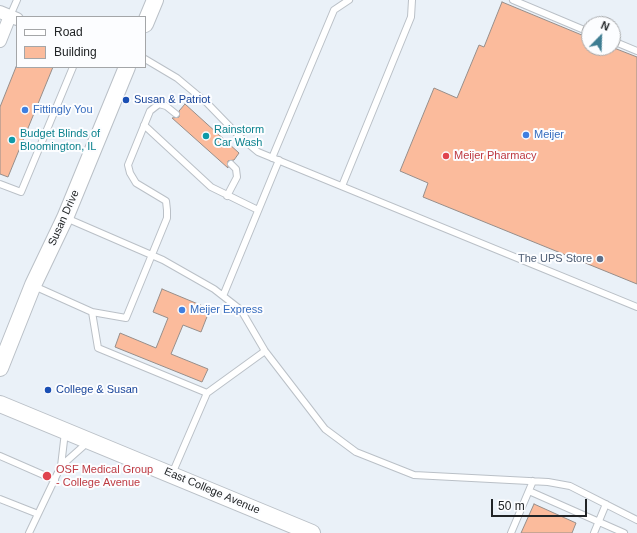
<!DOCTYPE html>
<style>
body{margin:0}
#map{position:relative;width:637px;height:533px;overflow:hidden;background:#eaf1f8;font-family:Arial,sans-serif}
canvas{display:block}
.legend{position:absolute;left:16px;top:16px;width:130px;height:52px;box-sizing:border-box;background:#fcfdff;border:1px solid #a4a6a8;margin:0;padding:5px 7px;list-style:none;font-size:12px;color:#212426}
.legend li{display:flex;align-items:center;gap:8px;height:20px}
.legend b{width:20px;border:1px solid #a4a6a8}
.north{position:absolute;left:581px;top:16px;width:40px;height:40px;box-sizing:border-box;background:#fcfdff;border:1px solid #a4a6a8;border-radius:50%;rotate:23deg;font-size:11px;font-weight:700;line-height:16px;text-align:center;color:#212426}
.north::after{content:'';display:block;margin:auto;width:14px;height:18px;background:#3e7d92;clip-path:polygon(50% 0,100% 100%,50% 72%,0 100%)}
.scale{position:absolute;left:491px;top:499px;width:96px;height:18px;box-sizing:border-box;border:2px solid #212426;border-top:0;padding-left:5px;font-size:12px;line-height:14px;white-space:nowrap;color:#212426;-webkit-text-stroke:3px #fcfdff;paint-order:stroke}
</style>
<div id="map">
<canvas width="637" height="533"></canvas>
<ul class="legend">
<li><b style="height:5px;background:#fff"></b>Road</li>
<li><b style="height:11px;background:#fbbb9c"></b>Building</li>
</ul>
<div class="north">N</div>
<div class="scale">50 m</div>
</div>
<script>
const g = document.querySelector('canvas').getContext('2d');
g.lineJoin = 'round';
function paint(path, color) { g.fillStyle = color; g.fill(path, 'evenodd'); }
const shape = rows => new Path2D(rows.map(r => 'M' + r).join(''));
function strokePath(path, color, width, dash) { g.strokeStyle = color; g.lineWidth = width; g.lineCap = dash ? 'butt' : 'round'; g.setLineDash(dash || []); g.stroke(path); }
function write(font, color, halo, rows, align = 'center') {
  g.font = font + ' Arial,sans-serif'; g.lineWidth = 4; g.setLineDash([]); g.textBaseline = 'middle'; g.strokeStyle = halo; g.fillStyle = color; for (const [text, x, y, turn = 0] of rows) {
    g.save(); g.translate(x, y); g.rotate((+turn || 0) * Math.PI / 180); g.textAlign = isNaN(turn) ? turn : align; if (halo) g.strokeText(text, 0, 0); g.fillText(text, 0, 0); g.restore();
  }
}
const building = shape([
 [502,2,589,38,589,48,614,48,637,57,637,284,423,197,428,183,400,171,434,88,457,98,479,45,484,47,502,2],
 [16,67,53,67,8,177,0,174,0,107,16,67],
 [185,104,239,153,234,160,228,161,228,168,172,118,179,117,179,111,185,104],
 [162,289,210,309,201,332,183,325,171,354,208,369,202,382,115,347,120,333,156,348,168,318,153,312,162,289],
 [534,504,576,523,572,533,521,533,534,504]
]);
const lane = shape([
 [513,0,589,32],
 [10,16,17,0],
 [613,41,637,51],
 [145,59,177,78,207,103,239,136,258,152,637,307],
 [144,125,211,187,258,210],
 [272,158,334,10,349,0],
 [0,184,21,192,73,67],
 [342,186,411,17,412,0],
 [227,196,237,177,236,169,231,164],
 [66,218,163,260,214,289,241,310,265,351,325,429,356,452,414,475,548,482,570,486,637,520],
 [34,286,92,312,126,318,167,218,167,210,166,201,136,183,130,173,128,165,150,111,159,104,166,106,176,114],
 [223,296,279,160],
 [92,312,98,348,207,393],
 [0,456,55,480],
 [61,466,88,442],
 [172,474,207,393,265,351],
 [529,491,624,533],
 [0,499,38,514],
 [29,533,61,466,65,432],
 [511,533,533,481],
 [594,533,606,504]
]);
const street = shape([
 [0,12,17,19],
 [0,41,10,16]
]);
const secondary = shape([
 [145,24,155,0],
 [0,368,33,285,65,218,127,67],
 [0,404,312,533]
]);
const markers = [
 [126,100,4,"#1a4fb4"],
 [25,110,4,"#3f7fe0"],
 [526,135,4,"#3f7fe0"],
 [206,136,4,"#0f9aa8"],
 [12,140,4,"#0f9aa8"],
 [446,156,4,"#e0444e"],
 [600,259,4,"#5c6f8a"],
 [182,310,4,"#3f7fe0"],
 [48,390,4,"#1a4fb4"],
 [47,476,5,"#e0444e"]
];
const transitNames = [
 ["Susan & Patriot",134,100],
 ["College & Susan",56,390]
];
const shopNames = [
 ["Fittingly You",33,110],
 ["Meijer",534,135],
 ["Meijer Express",190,310]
];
const cultureNames = [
 ["Rainstorm",214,130],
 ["Car Wash",214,143],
 ["Budget Blinds of",20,134],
 ["Bloomington, IL",20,147]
];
const healthNames = [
 ["Meijer Pharmacy",454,156],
 ["OSF Medical Group",56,470],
 ["- College Avenue",56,483]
];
const streetNames = [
 ["Susan Drive",64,218,-66],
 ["East College Avenue",212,491,23]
];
const serviceNames = [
 ["The UPS Store",592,259]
];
paint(building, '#fbbb9c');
strokePath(building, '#978e8a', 1);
strokePath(lane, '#bac0c7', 8);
strokePath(street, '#bac0c7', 14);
strokePath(secondary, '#bac0c7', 18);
strokePath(lane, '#fff', 6);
strokePath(street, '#fff', 12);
strokePath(secondary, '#fff', 16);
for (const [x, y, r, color] of markers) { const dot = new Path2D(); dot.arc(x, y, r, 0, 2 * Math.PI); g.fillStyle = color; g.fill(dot); strokePath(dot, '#fcfdff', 1.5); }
write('11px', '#164399', '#fcfdff', transitNames, 'left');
write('11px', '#366cbe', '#fcfdff', shopNames, 'left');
write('11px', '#0d838f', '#fcfdff', cultureNames, 'left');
write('11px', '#be3a42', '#fcfdff', healthNames, 'left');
write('11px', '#212426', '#fcfdff', streetNames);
write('11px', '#4e5e75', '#fcfdff', serviceNames, 'right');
</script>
